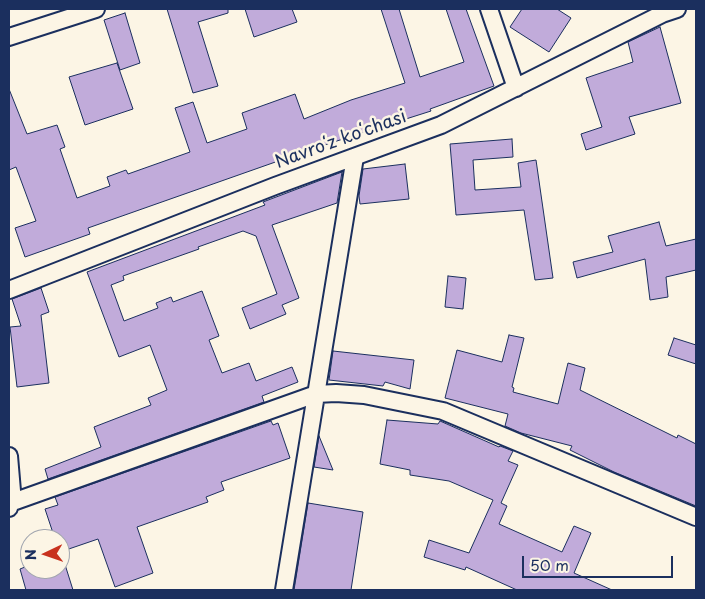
<!DOCTYPE html>
<meta charset="utf-8">
<style>
body{margin:0}
#map{position:relative;width:705px;height:599px;overflow:hidden;background:#fcf5e5;font-family:"Playpen Sans",sans-serif}
canvas{display:block}
.frame{position:absolute;inset:0;border:10px solid #1b2f5e;pointer-events:none}
.north{position:absolute;left:20px;top:529px;width:50px;height:50px;box-sizing:border-box;background:#fcf5e5;border:1px solid #a2a6af;border-radius:50%;rotate:267deg;font-size:14px;font-weight:700;line-height:20px;text-align:center;color:#1b2f5e}
.north::after{content:'';display:block;margin:auto;width:18px;height:22px;background:#c8321e;clip-path:polygon(50% 0,100% 100%,50% 72%,0 100%)}
.scale{position:absolute;left:522px;top:556px;width:151px;height:22px;box-sizing:border-box;border:2px solid #1b2f5e;border-top:0;padding-left:6px;font-size:15px;line-height:18px;white-space:nowrap;color:#1b2f5e;-webkit-text-stroke:4px #fcf5e5;paint-order:stroke}
</style>
<div id="map">
<canvas width="705" height="599"></canvas>
<div class="frame"></div>
<div class="north">N</div>
<div class="scale">50 m</div>
</div>
<script>
const g = document.querySelector('canvas').getContext('2d');
g.lineJoin = 'round';
function paint(path, color) { g.fillStyle = color; g.fill(path, 'evenodd'); }
const shape = rows => new Path2D(rows.map(r => 'M' + r).join(''));
function strokePath(path, color, width, dash) { g.strokeStyle = color; g.lineWidth = width; g.lineCap = dash ? 'butt' : 'round'; g.setLineDash(dash || []); g.stroke(path); }
function write(font, color, halo, rows, align = 'center') {
  g.font = font + ' "Playpen Sans",sans-serif'; g.lineWidth = 5; g.setLineDash([]); g.textBaseline = 'middle'; g.strokeStyle = halo; g.fillStyle = color; for (const [text, x, y, turn = 0] of rows) {
    g.save(); g.translate(x, y); g.rotate((+turn || 0) * Math.PI / 180); g.textAlign = isNaN(turn) ? turn : align; if (halo) g.strokeText(text, 0, 0); g.fillText(text, 0, 0); g.restore();
  }
}
const building = shape([
 [167,9,228,9,228,13,198,22,218,86,193,93,167,9],
 [245,9,292,9,297,22,254,37,245,9],
 [381,9,399,9,420,77,464,62,446,9,466,9,494,86,430,109,431,111,318,147,88,228,90,234,25,257,15,228,36,221,16,167,9,170,9,89,27,134,57,125,65,147,60,149,77,198,110,186,107,177,126,170,128,174,190,152,175,108,193,102,207,143,247,129,242,113,295,94,304,119,351,100,405,83,381,9],
 [522,9,557,9,571,18,549,52,510,27,522,9],
 [125,13,140,63,120,70,104,20,125,13],
 [660,27,681,103,629,117,635,134,586,150,581,134,602,127,586,78,633,62,628,42,660,27],
 [117,63,133,109,85,125,69,77,117,63],
 [512,139,513,157,473,160,475,190,521,187,518,163,536,160,553,278,535,280,524,210,456,215,450,144,512,139],
 [405,164,409,199,360,204,359,196,363,169,405,164],
 [342,172,337,203,272,225,299,298,282,305,286,314,250,329,242,308,277,294,256,236,243,231,198,247,199,249,123,276,124,280,111,285,124,321,158,308,156,303,171,297,173,302,202,291,219,336,209,340,222,373,249,363,256,381,292,367,298,382,262,396,264,402,48,479,45,469,101,447,94,427,151,405,148,398,167,390,150,345,119,357,87,272,265,205,263,202,342,172],
 [659,222,666,246,696,239,696,270,666,277,668,297,650,300,645,259,577,278,573,262,613,252,608,236,659,222],
 [448,276,466,278,463,309,445,307,448,276],
 [41,288,49,312,41,315,49,383,17,387,10,327,21,326,12,299,41,288],
 [509,335,524,338,512,387,514,388,513,392,558,404,568,363,585,368,580,390,677,438,678,435,696,444,696,506,614,472,570,450,572,446,521,433,505,426,508,414,445,398,457,350,502,362,509,335],
 [674,338,696,345,696,364,668,355,674,338],
 [333,351,414,360,410,389,385,382,383,386,329,380,333,351],
 [387,420,438,424,440,421,499,447,500,446,513,451,508,461,518,465,501,503,507,506,499,524,562,552,574,526,591,533,574,573,612,590,517,590,466,567,465,570,424,557,429,540,469,553,493,500,449,481,410,475,410,470,380,464,387,420],
 [271,421,273,425,278,423,290,458,221,482,224,490,206,497,208,502,137,527,153,573,115,587,98,539,60,552,60,539,55,539,45,509,58,505,55,497,271,421],
 [319,436,333,470,314,467,319,436],
 [308,503,363,512,351,590,294,590,308,503],
 [62,555,73,590,26,590,20,569,30,565,30,569,60,569,60,556,62,555]
]);
const minor = shape([
 [489,9,516,88],
 [9,37,96,9],
 [9,290,275,186,441,125,662,14,677,9],
 [9,456,12,491,9,508],
 [10,503,316,394,336,393,364,395,443,411,696,517],
 [284,590,355,157]
]);
const streetNames = [
 ["Navroʻz koʻchasi",341,140,-20]
];
paint(building, '#c1abda');
strokePath(building, '#1b2f5e', 1);
strokePath(minor, '#1b2f5e', 20);
strokePath(minor, '#fcf5e5', 16);
write('18px', '#1b2f5e', '#fcf5e5', streetNames);
</script>
